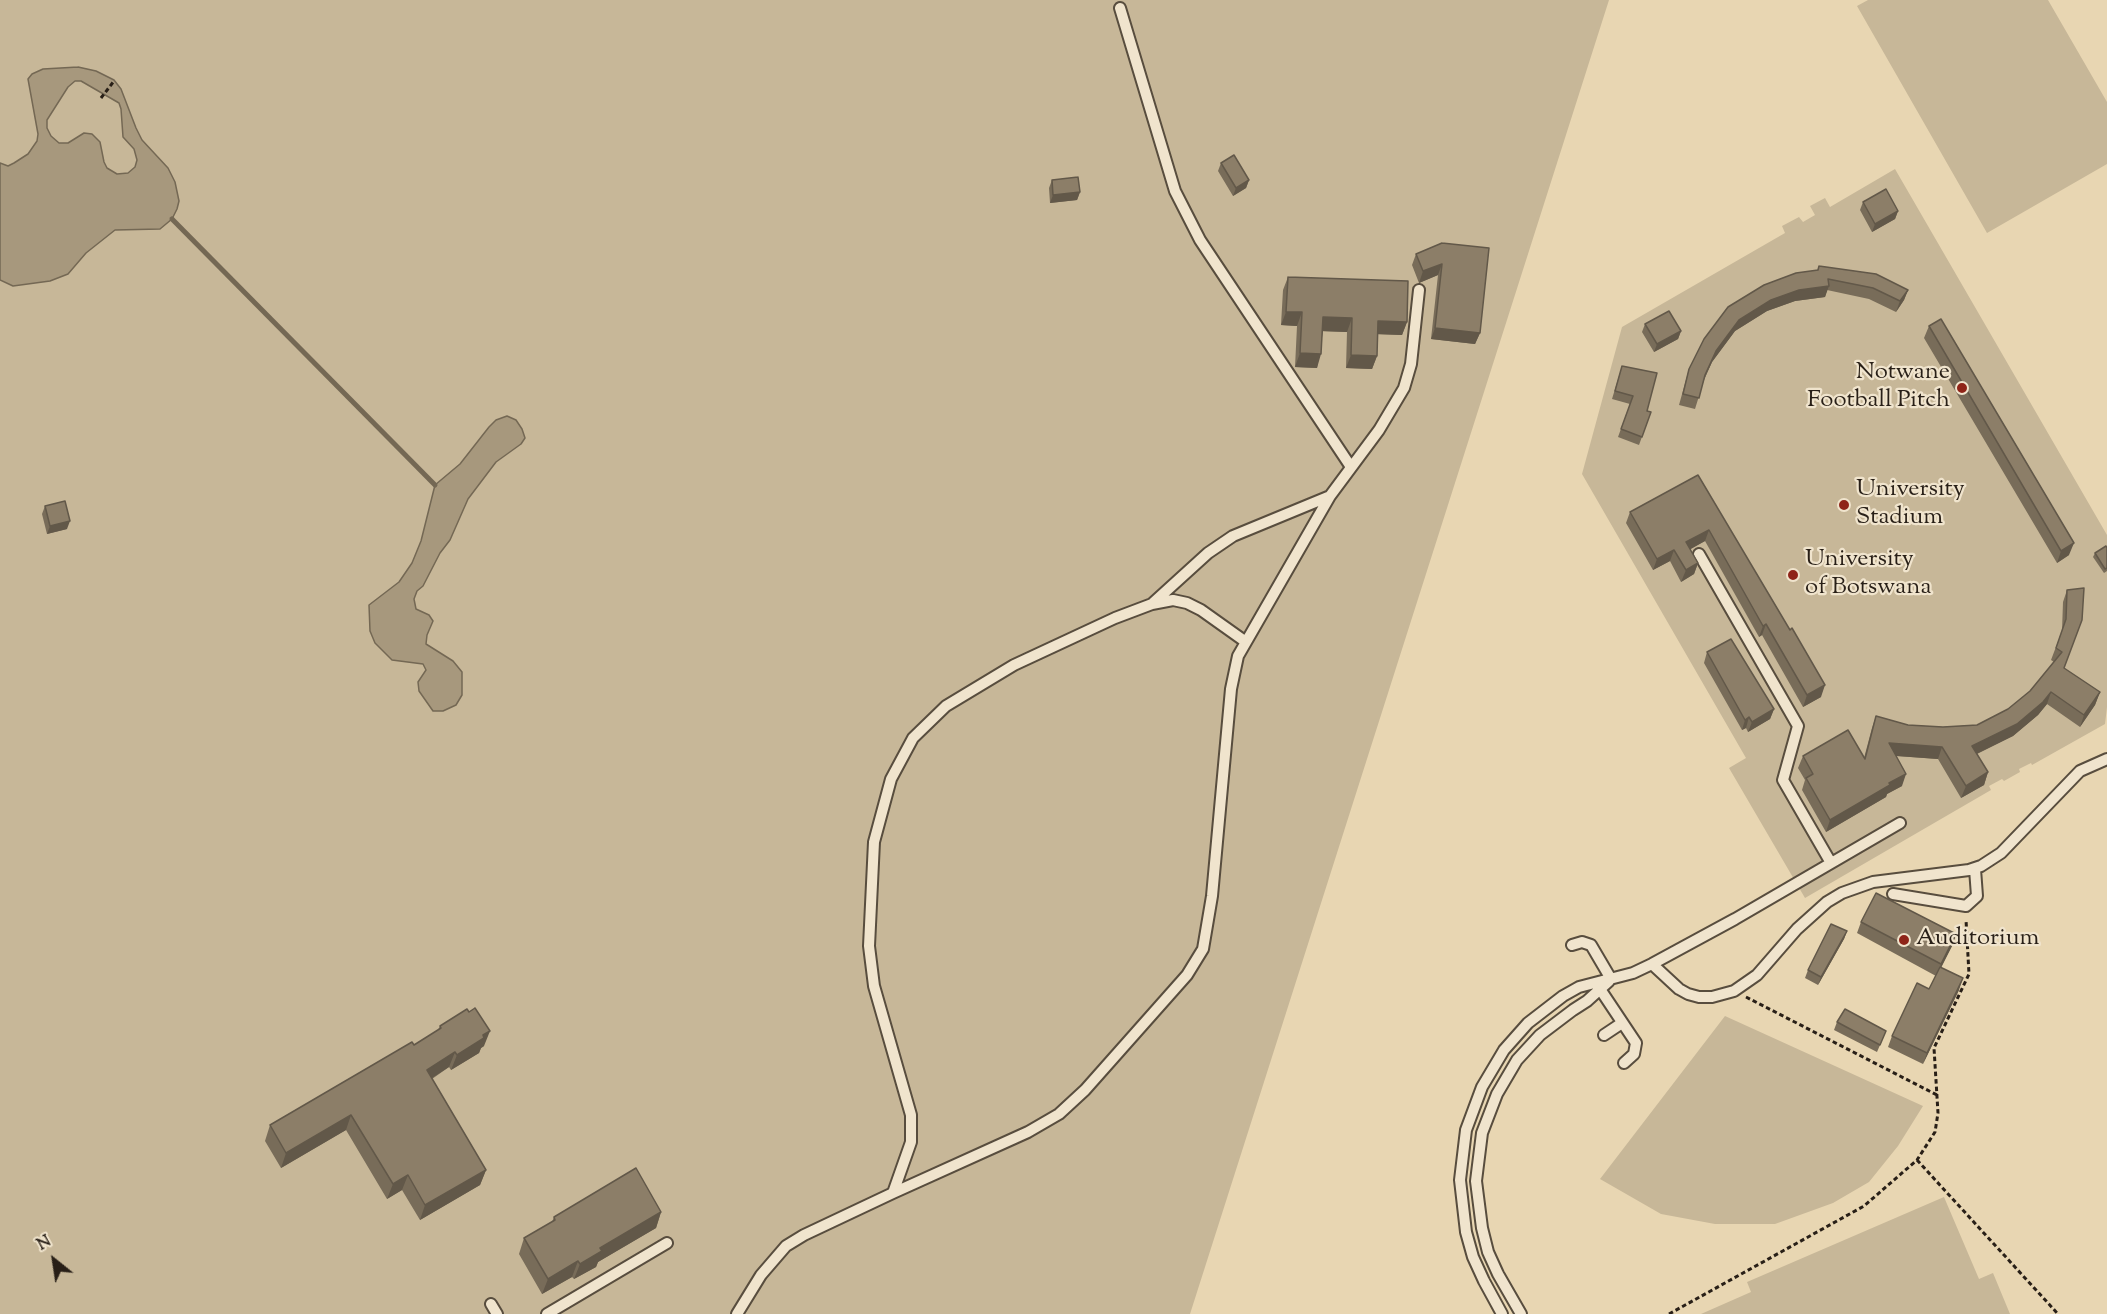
<!DOCTYPE html>
<style>
body{margin:0}
#map{position:relative;width:2107px;height:1314px;overflow:hidden;background:#e8d6b2;font-family:"Sorts Mill Goudy",serif}
canvas{display:block}
.north{position:absolute;left:24px;top:1230px;width:60px;height:60px;-webkit-text-stroke:4px #f0e4cd;paint-order:stroke;rotate:330deg;font-size:16px;font-weight:700;line-height:24px;text-align:center;color:#281f17}
.north::after{content:'';display:block;margin:auto;width:21px;height:27px;background:#281f17;clip-path:polygon(50% 0,100% 100%,50% 72%,0 100%)}
</style>
<div id="map">
<canvas width="2107" height="1314"></canvas>
<div class="north">N</div>
</div>
<script>
const g = document.querySelector('canvas').getContext('2d');
g.lineJoin = 'round';
function paint(path, color) { g.fillStyle = color; g.fill(path, 'evenodd'); }
const shape = rows => new Path2D(rows.map(r => 'M' + r).join(''));
function strokePath(path, color, width, dash) { g.strokeStyle = color; g.lineWidth = width; g.lineCap = dash ? 'butt' : 'round'; g.setLineDash(dash || []); g.stroke(path); }
function write(font, color, halo, rows, align = 'center') {
  g.font = font + ' "Sorts Mill Goudy",serif'; g.lineWidth = 4.5; g.setLineDash([]); g.textBaseline = 'middle'; g.strokeStyle = halo; g.fillStyle = color; for (const [text, x, y, turn = 0] of rows) {
    g.save(); g.translate(x, y); g.rotate((+turn || 0) * Math.PI / 180); g.textAlign = isNaN(turn) ? turn : align; if (halo) g.strokeText(text, 0, 0); g.fillText(text, 0, 0); g.restore();
  }
}
const green = shape([
 [0,0,1609,0,1190,1314,0,1314],
 [1868,0,2048,0,2107,102,2107,164,1987,233,1857,6],
 [1895,169,2107,535,2107,707,2105,724,2032,765,2031,763,2019,769,2020,772,2004,781,2002,779,1989,786,1991,790,1805,898,1729,768,1746,758,1582,474,1622,327,1785,233,1782,226,1799,217,1803,222,1815,215,1810,206,1825,198,1830,207],
 [1725,1016,1923,1106,1898,1146,1869,1182,1833,1203,1775,1224,1715,1224,1661,1214,1600,1179],
 [1944,1197,1979,1279,1993,1273,2010,1314,1701,1314,1751,1292,1747,1282]
]);
const water = shape([
 [78,67,96,71,114,80,121,89,136,128,142,140,168,168,175,182,179,201,177,209,172,219,160,229,115,230,86,253,68,274,50,281,13,286,0,280,0,163,8,166,14,163,28,154,37,141,38,134,28,79,32,74,43,69,78,67],
 [75,81,81,81,119,103,121,109,123,137,134,149,137,160,135,167,128,173,117,174,107,168,104,162,100,142,92,134,84,133,68,143,59,143,51,136,47,128,47,120,68,87,75,81],
 [507,416,516,420,522,429,525,438,521,444,496,462,468,499,450,540,440,553,423,586,417,591,414,599,416,609,429,615,433,621,427,635,426,644,453,661,462,672,462,695,456,705,443,711,433,711,419,691,418,682,426,670,423,664,392,660,375,643,370,631,369,605,399,582,412,563,421,541,435,485,460,464,489,427,496,420,507,416]
]);
const stream = shape([
 [172,219,435,485]
]);
const path = shape([
 [101,98,114,81],
 [1746,997,1937,1095],
 [1917,1160,2058,1314],
 [1669,1314,1864,1206,1917,1160,1935,1132,1938,1113,1934,1048,1969,974,1966,920]
]);
const lane = shape([
 [1120,8,1175,191,1200,240,1351,467],
 [1699,554,1798,726,1783,780,1831,863],
 [1153,603,1208,553,1233,536,1330,496],
 [1893,894,1966,906,1977,896,1975,869],
 [1572,945,1582,942,1591,945,1611,979],
 [1652,964,1679,989,1688,994,1699,997,1712,997,1734,991,1757,975,1797,929,1827,902,1842,893,1873,882,1969,870,1981,866,2001,853,2080,771,2107,759],
 [1600,989,1636,1043,1634,1054,1624,1063],
 [1604,1035,1622,1023],
 [893,1193,911,1142,911,1115,874,986,869,946,874,842,891,779,913,738,946,706,1014,665,1115,618,1152,604,1173,600,1187,603,1201,610,1246,642],
 [491,1304,497,1314],
 [547,1314,667,1243],
 [737,1314,761,1275,786,1246,804,1235,893,1193,1028,1132,1059,1114,1085,1090,1187,975,1203,949,1212,896,1231,689,1238,656,1330,496,1379,430,1404,388,1411,364,1419,290],
 [1502,1314,1484,1281,1473,1257,1466,1232,1460,1180,1466,1130,1482,1087,1504,1050,1528,1023,1563,996,1579,987,1633,973,1652,964,1735,919,1900,823],
 [1521,1314,1498,1274,1488,1252,1482,1228,1476,1181,1482,1133,1497,1094,1517,1060,1540,1035,1573,1010,1587,1001,1609,981]
]);
const wall = shape([
 [1221,163,1249,180,1246,188,1233,196,1218,171],
 [1052,180,1080,192,1077,200,1050,203,1049,188],
 [1863,202,1898,211,1895,219,1872,232,1860,210],
 [1442,243,1480,333,1475,344,1431,339,1438,275,1419,283,1412,265,1416,254],
 [1819,266,1908,290,1904,300,1896,312,1869,299,1827,290,1825,297,1795,301,1767,311,1735,331,1712,362,1704,380,1695,409,1679,405,1689,369,1704,339,1817,271],
 [1288,277,1407,322,1402,335,1377,334,1377,356,1372,369,1346,368,1347,332,1323,331,1317,368,1295,367,1297,326,1281,325,1283,290],
 [1645,324,1681,331,1678,339,1654,352,1642,332],
 [1929,326,2069,555,2057,563,1924,338],
 [1622,366,1647,411,1651,412,1639,445,1618,437,1630,404,1612,399],
 [1698,475,1821,697,1803,707,1762,635,1759,637,1705,541,1690,549,1698,563,1694,574,1681,582,1670,561,1653,570,1626,523,1630,512],
 [45,506,67,529,47,534,42,514],
 [2107,548,2107,571,2104,573,2093,557,2095,553],
 [2067,590,2064,669,2100,692,2095,705,2080,727,2047,704,2038,715,2013,736,1977,754,1988,772,1984,785,1961,798,1938,759,1896,756,1902,786,1887,794,1886,797,1826,832,1802,790,1805,780,1798,768,1803,756,1864,758,1872,728,1876,716,1908,725,1943,727,1977,725,2008,709,2030,691,2054,662,2051,660,2062,631,2063,602],
 [1707,652,1774,709,1770,719,1748,732,1746,728,1742,730,1704,663],
 [1861,922,1956,934,1952,946,1941,967,1959,990,1923,1064,1888,1047,1892,1036,1929,989,1936,976,1857,933],
 [1847,931,1844,939,1818,985,1805,978,1808,970],
 [1837,1022,1886,1031,1877,1052,1834,1030],
 [440,1026,484,1046,481,1048,479,1053,451,1070,449,1067,432,1079,486,1170,480,1185,420,1220,402,1190,387,1199,346,1130,281,1168,265,1141,270,1125,414,1045,438,1030],
 [661,1212,656,1228,598,1262,596,1267,574,1279,572,1277,542,1294,519,1254,524,1238,552,1222,554,1217]
]);
const shadedWall = shape([
 [1249,180,1246,188,1233,196,1236,188],
 [1080,192,1077,200,1050,203,1053,195],
 [1898,211,1895,219,1872,232,1875,224],
 [1442,264,1438,275,1419,283,1423,271],
 [1829,286,1825,297,1795,301,1767,311,1735,331,1712,362,1701,386,1716,351,1739,320,1771,300,1799,290],
 [1908,290,1904,300,1896,312,1900,301],
 [1286,312,1302,312,1297,326,1281,325],
 [1323,317,1352,318,1347,332,1318,331],
 [1378,321,1407,322,1402,335,1373,334],
 [1435,328,1480,333,1475,344,1431,339],
 [1681,331,1678,339,1654,352,1657,344],
 [1300,353,1321,354,1317,368,1295,367],
 [1351,355,1377,356,1372,369,1346,368],
 [70,521,67,529,47,534,50,526],
 [1709,530,1705,541,1682,554,1686,542],
 [2074,543,2069,555,2057,563,2061,551],
 [1674,550,1670,561,1653,570,1657,559],
 [1698,563,1694,574,1681,582,1686,570],
 [1766,624,1762,635,1759,637,1763,626],
 [1825,685,1821,697,1803,707,1807,695],
 [2051,692,2047,704,2038,715,2013,736,1968,758,1972,746],
 [2100,692,2095,705,2080,727,2084,715],
 [1774,709,1770,719,1748,732,1752,722],
 [1749,717,1746,728,1742,730,1745,720],
 [1889,743,1942,747,1938,759,1884,755],
 [1988,772,1984,785,1961,798,1966,786],
 [1906,774,1902,786,1887,794,1886,797,1826,832,1830,820,1889,783],
 [1847,931,1844,939,1818,985,1821,977],
 [1956,934,1952,946,1937,976,1941,964],
 [1963,978,1959,990,1923,1064,1927,1053],
 [490,1031,484,1046,481,1048,479,1053,451,1070,457,1055,483,1035],
 [455,1052,449,1067,421,1085,427,1070],
 [351,1115,346,1130,281,1168,286,1153],
 [486,1170,480,1185,420,1220,425,1205],
 [408,1175,402,1190,387,1199,393,1184],
 [661,1212,656,1228,598,1262,596,1267,574,1279,580,1264,600,1248],
 [578,1261,572,1277,542,1294,548,1279]
]);
const building = shape([
 [1234,155,1249,180,1236,188,1221,163,1234,155],
 [1078,177,1080,192,1053,195,1052,180,1078,177],
 [1886,189,1898,211,1875,224,1863,202,1886,189],
 [1442,243,1489,248,1480,333,1435,328,1442,264,1423,271,1416,254,1442,243],
 [1819,266,1876,274,1908,290,1900,301,1873,288,1828,279,1829,286,1799,290,1771,300,1739,320,1716,351,1705,375,1699,398,1683,394,1689,369,1704,339,1728,307,1764,285,1796,273,1818,270,1819,266],
 [1288,277,1408,281,1407,322,1378,321,1377,356,1351,355,1352,318,1323,317,1321,354,1300,353,1302,312,1286,312,1288,277],
 [1669,311,1681,331,1657,344,1645,324,1669,311],
 [1941,319,2074,543,2061,551,1929,326,1941,319],
 [1622,366,1657,373,1647,411,1651,412,1642,437,1621,429,1633,396,1615,391,1622,366],
 [1698,475,1790,630,1792,628,1825,685,1807,695,1766,624,1763,626,1709,530,1686,542,1698,563,1686,570,1674,550,1657,559,1630,512,1698,475],
 [65,501,70,521,50,526,45,506,65,501],
 [2106,546,2107,548,2107,568,2105,569,2095,553,2106,546],
 [2084,588,2082,620,2064,668,2100,692,2084,715,2051,692,2043,702,2017,724,1972,746,1988,772,1966,786,1942,747,1889,743,1906,774,1889,783,1890,785,1830,820,1806,778,1813,774,1803,756,1848,730,1865,759,1876,716,1908,725,1943,727,1977,725,2008,709,2030,691,2062,652,2056,648,2066,619,2067,590,2084,588],
 [1731,639,1774,709,1752,722,1749,717,1745,720,1707,652,1731,639],
 [1876,893,1956,934,1941,964,1861,922,1876,893],
 [1831,924,1847,931,1821,977,1808,970,1831,924],
 [1940,967,1963,978,1927,1053,1892,1036,1917,983,1929,989,1940,967],
 [475,1008,490,1031,483,1035,484,1038,457,1055,455,1052,427,1070,486,1170,425,1205,408,1175,393,1184,351,1115,286,1153,270,1125,412,1042,414,1045,441,1028,440,1026,467,1009,469,1012,475,1008],
 [1845,1009,1886,1031,1880,1045,1837,1022,1845,1009],
 [636,1168,661,1212,600,1248,602,1251,580,1264,578,1261,548,1279,524,1238,555,1220,554,1217,636,1168]
]);
const markers = [
 [1962,388,6,"#8f2418"],
 [1844,505,6,"#8f2418"],
 [1793,575,6,"#8f2418"],
 [1904,940,6,"#8f2418"]
];
const poiNames = [
 ["Notwane",1950,374,"right"],
 ["Football Pitch",1950,402,"right"],
 ["University",1856,491],
 ["Stadium",1856,519],
 ["University",1805,561],
 ["of Botswana",1805,589],
 ["Auditorium",1916,940]
];
paint(green, '#c7b798');
paint(water, '#a7987d');
strokePath(water, '#746854', 1.5);
strokePath(stream, '#746854', 5);
strokePath(lane, '#584d3e', 14);
strokePath(path, '#281f17', 3, [4.5, 3]);
strokePath(lane, '#f0e4cd', 10);
paint(wall, '#786c59');
paint(shadedWall, '#625849');
paint(building, '#8c7e68');
strokePath(building, '#625849', 1.5);
for (const [x, y, r, color] of markers) { const dot = new Path2D(); dot.arc(x, y, r, 0, 2 * Math.PI); g.fillStyle = color; g.fill(dot); strokePath(dot, '#f0e4cd', 2); }
write('24px', '#281f17', '#f0e4cd', poiNames, 'left');
</script>
